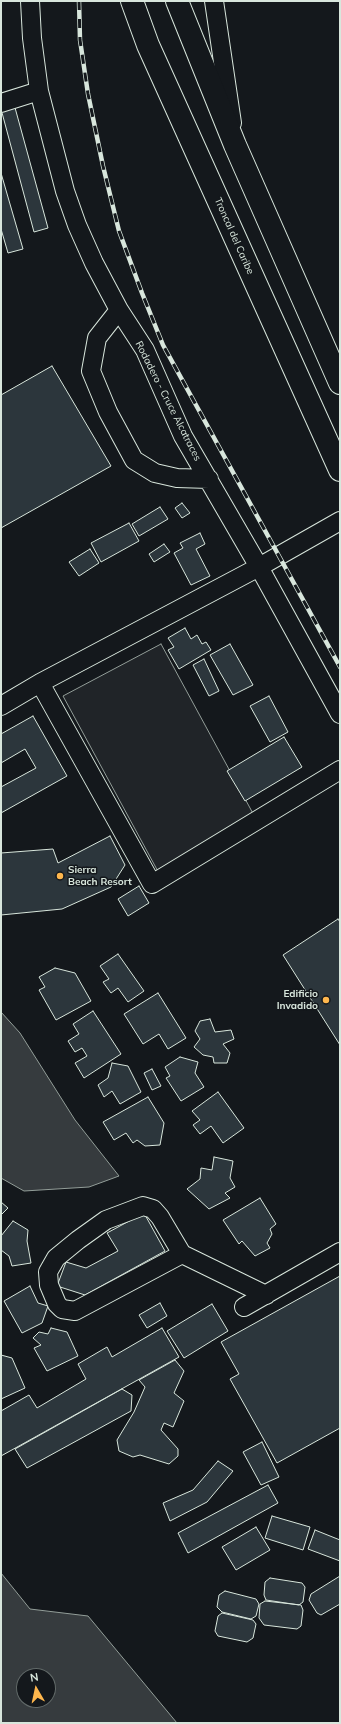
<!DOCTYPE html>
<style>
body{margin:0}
#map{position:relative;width:341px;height:1724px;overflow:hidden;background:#14181c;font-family:Mulish,sans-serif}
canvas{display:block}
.frame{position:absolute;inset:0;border:2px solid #d8e6dc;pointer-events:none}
.north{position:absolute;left:16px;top:1668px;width:40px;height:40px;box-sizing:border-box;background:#14181c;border:1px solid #626a69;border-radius:50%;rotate:351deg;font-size:11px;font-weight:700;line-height:16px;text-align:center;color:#d8e6dc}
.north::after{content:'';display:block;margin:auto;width:14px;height:18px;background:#ffb74d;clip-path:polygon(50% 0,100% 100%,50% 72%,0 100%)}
</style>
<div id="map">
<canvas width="341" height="1724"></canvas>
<div class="frame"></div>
<div class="north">N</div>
</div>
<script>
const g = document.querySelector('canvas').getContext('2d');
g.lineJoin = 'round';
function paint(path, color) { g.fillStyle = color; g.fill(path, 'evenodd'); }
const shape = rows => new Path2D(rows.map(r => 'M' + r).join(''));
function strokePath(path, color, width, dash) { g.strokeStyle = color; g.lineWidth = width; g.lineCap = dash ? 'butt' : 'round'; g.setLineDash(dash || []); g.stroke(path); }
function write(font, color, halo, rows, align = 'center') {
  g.font = font + ' Mulish,sans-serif'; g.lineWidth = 3; g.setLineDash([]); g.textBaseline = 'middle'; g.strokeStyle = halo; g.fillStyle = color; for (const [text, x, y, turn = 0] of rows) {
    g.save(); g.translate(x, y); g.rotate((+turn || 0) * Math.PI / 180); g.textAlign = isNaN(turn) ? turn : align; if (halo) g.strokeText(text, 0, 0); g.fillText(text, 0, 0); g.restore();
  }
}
const green = shape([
 [161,644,256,819,161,877,63,696,161,644]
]);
const water = shape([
 [1,1012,20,1033,75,1120,119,1176,89,1187,24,1191,1,1178,1,1012],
 [1,1573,30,1609,88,1616,177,1723,1,1723,1,1573],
 [24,1676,48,1676,48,1700,24,1700,24,1676]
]);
const building = shape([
 [14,104,48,228,34,232,1,109,14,104],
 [1,173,23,249,8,253,1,229,1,173],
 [52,366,111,466,1,528,1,395,52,366],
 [182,503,190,513,182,518,175,508,182,503],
 [160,507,168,519,139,536,132,524,160,507],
 [129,523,139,541,101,562,91,543,129,523],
 [200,533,205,544,196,549,210,576,191,585,174,553,183,548,180,543,200,533],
 [164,544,170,552,154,562,149,554,164,544],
 [90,549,99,563,79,576,69,562,90,549],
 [185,628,191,639,197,635,202,644,206,642,211,650,179,669,168,650,174,647,168,638,185,628],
 [230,644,253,685,233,695,210,655,230,644],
 [204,659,219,691,209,696,193,665,204,659],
 [269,696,288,732,270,742,250,706,269,696],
 [33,716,67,776,1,813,1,787,36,768,25,749,1,763,1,734,33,716],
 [284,737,302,767,245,801,227,771,284,737],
 [110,836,125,865,111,887,62,909,1,915,1,853,53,849,58,863,110,836],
 [139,886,149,903,128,916,118,899,139,886],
 [338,919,340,922,340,1045,283,955,338,919],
 [118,954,144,991,128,1002,118,988,111,993,103,982,109,979,100,966,118,954],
 [55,968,75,973,91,1001,56,1020,39,990,45,987,39,977,55,968],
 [158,993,186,1038,168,1049,159,1034,143,1044,124,1014,158,993],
 [93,1011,121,1054,84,1078,75,1063,87,1056,82,1048,75,1052,68,1041,79,1034,73,1024,93,1011],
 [210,1019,215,1032,231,1030,234,1039,223,1044,230,1053,227,1063,214,1063,213,1057,203,1055,194,1047,200,1039,195,1031,200,1021,210,1019],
 [180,1057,198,1062,195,1073,204,1087,181,1101,166,1078,170,1076,165,1067,180,1057],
 [112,1063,128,1066,141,1092,120,1104,112,1091,104,1097,98,1085,108,1078,112,1063],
 [152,1069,161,1086,152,1090,144,1073,152,1069],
 [218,1092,244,1128,223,1143,211,1126,200,1134,193,1125,200,1120,192,1111,218,1092],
 [148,1097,164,1123,160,1145,145,1146,137,1140,133,1143,126,1133,114,1140,103,1122,148,1097],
 [214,1157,233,1161,230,1178,235,1187,225,1193,230,1198,209,1209,187,1189,200,1179,201,1168,212,1170,214,1157],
 [260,1198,276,1224,270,1229,272,1234,267,1243,270,1248,255,1256,242,1241,239,1244,223,1220,260,1198],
 [1,1202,8,1208,1,1215,1,1202],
 [144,1213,165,1251,85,1295,57,1286,66,1262,86,1268,118,1251,107,1233,144,1213],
 [13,1221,28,1230,27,1241,31,1263,12,1266,9,1256,1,1250,1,1236,13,1221],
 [340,1276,340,1428,277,1463,230,1379,239,1374,221,1342,340,1276],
 [30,1286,38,1303,48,1306,42,1323,22,1333,4,1301,30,1286],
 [160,1303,167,1316,147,1328,139,1315,160,1303],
 [212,1304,228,1331,184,1358,167,1331,212,1304],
 [51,1328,67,1332,78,1356,47,1371,34,1348,41,1345,33,1338,39,1332,48,1334,51,1328],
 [162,1328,179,1357,1,1456,1,1411,29,1395,37,1408,86,1379,78,1364,107,1347,112,1357,162,1328],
 [1,1355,12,1358,25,1388,1,1399,1,1355],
 [175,1360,184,1371,174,1393,184,1401,173,1427,164,1423,161,1430,178,1449,178,1456,169,1464,140,1455,133,1457,119,1451,117,1440,134,1412,145,1387,139,1380,175,1360],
 [122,1389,132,1395,131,1411,27,1468,15,1449,122,1389],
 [262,1442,279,1477,261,1485,243,1452,262,1442],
 [218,1461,233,1471,207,1502,170,1521,163,1503,193,1490,218,1461],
 [268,1485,278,1503,188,1553,178,1533,268,1485],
 [272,1516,310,1527,303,1550,265,1538,272,1516],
 [256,1527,270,1550,236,1570,222,1547,256,1527],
 [315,1530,340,1540,340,1561,308,1549,315,1530],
 [340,1576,340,1604,321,1615,317,1613,309,1600,311,1594,340,1576],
 [270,1578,302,1583,305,1587,303,1602,299,1605,266,1600,264,1595,265,1582,270,1578],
 [225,1591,256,1599,259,1604,256,1616,251,1619,222,1612,217,1607,219,1595,225,1591],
 [265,1601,301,1605,303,1610,301,1626,297,1629,264,1625,259,1618,260,1604,265,1601],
 [222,1613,253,1620,256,1624,253,1638,247,1642,218,1636,215,1631,218,1616,222,1613]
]);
const street = shape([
 [30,1,32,38,39,91,65,191,77,225,94,263,119,310,145,350,183,436,259,567,340,714],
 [214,1,232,123],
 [1,103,39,91],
 [119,310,97,338,91,371,108,412,134,460,155,473,177,478,209,479],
 [40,683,152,884,340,770],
 [1,706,40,683,259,567,340,521],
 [182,1254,75,1311,62,1309,57,1304,49,1285,48,1272,56,1258,78,1240,106,1220,143,1206,153,1209,160,1217,182,1254,266,1295],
 [244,1307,340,1252]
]);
const highway = shape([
 [132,1,148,45,340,470],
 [177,1,235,145,340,383]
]);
const rail = shape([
 [79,1,80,40,88,94,103,166,119,231,142,293,163,345,340,667]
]);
const markers = [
 [60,876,4,"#ffb74d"],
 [326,1000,4,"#ffb74d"]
];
const streetNames = [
 ["Troncal del Caribe",234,236,66],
 ["Rodadero - Cruce Alcatraces",168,401,63]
];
const poiNames = [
 ["Sierra",68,870],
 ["Beach Resort",68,882],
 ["Edificio",318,994,"right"],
 ["Invadido",318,1006,"right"]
];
paint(green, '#202428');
strokePath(green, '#939e99', 1);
paint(water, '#363b3e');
strokePath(water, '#939e99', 1);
paint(building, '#2c363c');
strokePath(building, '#d8e6dc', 1);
strokePath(street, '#d8e6dc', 20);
strokePath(highway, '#d8e6dc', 24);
strokePath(street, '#14181c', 18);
strokePath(highway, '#14181c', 22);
strokePath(rail, '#d8e6dc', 4.5);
strokePath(rail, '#14181c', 3, [9]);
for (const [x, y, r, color] of markers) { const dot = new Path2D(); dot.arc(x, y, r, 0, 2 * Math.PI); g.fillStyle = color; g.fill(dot); strokePath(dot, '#14181c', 1.5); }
write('10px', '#d8e6dc', '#14181c', streetNames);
write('bold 10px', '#d8e6dc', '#14181c', poiNames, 'left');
</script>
